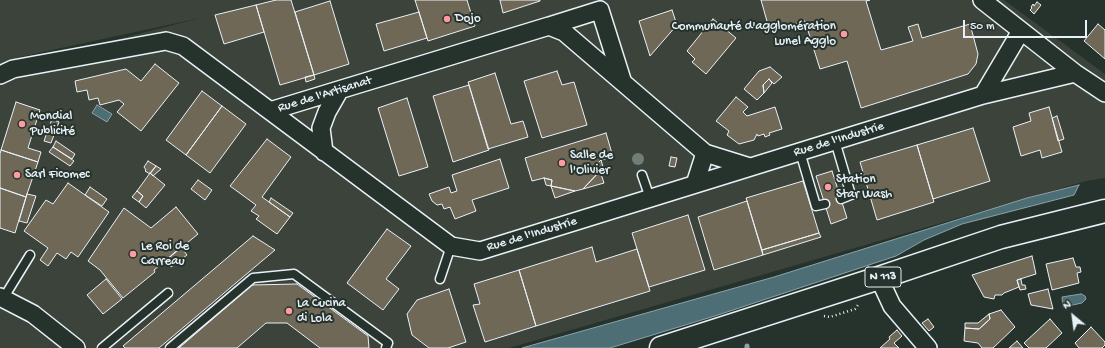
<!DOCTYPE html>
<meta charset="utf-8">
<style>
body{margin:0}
#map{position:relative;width:1105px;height:348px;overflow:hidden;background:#26332d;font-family:"Gochi Hand",sans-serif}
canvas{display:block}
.north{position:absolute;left:1053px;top:296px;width:40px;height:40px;-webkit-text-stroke:3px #26332d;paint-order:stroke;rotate:331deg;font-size:11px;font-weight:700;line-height:16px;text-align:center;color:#e8f1f8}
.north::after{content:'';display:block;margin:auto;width:14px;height:18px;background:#e8f1f8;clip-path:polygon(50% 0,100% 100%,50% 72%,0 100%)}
.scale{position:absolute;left:963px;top:20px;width:124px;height:18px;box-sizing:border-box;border:2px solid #e8f1f8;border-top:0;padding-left:5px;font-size:12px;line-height:14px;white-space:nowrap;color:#e8f1f8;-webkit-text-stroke:3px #26332d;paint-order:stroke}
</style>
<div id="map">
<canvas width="1105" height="348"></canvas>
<div class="north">N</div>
<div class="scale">50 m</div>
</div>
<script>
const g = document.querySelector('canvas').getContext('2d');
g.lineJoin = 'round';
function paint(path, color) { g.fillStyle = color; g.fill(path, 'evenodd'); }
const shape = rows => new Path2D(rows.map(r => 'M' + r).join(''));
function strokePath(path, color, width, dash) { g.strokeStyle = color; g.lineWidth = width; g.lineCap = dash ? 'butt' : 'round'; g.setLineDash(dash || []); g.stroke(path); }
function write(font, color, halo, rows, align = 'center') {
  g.font = font + ' "Gochi Hand",sans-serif'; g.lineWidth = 4; g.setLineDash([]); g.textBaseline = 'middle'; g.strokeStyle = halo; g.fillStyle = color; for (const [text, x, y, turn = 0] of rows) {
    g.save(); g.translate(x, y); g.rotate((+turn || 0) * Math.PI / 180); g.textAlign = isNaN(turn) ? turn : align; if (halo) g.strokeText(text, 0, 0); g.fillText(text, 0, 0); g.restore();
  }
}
const built = shape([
 [0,0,1004,0,1105,74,1105,178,1086,181,917,230,509,348,0,348],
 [200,18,92,46,15,58]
]);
const water = shape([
 [97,105,112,114,107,122,92,113,97,105],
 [1079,185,1074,195,962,224,924,240,896,256,718,315,610,348,522,348,774,277,1027,198,1079,185],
 [1081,294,1085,296,1086,299,1082,303,1063,307,1062,297,1081,294]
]);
const stream = shape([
 [747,346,747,348]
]);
const building = shape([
 [276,0,291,0,314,75,280,85,256,5,276,0],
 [415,0,467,0,475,26,428,41,415,0],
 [500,0,540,0,540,1,503,13,500,0],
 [761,0,870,0,866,1,881,50,913,41,908,27,918,24,922,38,970,24,978,54,976,64,968,74,861,108,847,61,820,69,805,21,770,32,761,0],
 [330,1,349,64,314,75,295,12,330,1],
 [1037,2,1041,5,1034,14,1030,10,1032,8,1031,7,1033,4,1034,6,1037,2],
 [256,5,264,32,224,44,215,15,256,5],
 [672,10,677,25,650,56,639,21,672,10],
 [419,12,427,38,384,51,376,24,419,12],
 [713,19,736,38,706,74,692,62,695,59,687,51,713,19],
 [1098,24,1105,30,1105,59,1084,41,1098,24],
 [155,64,179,83,141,131,117,112,124,104,119,100,100,105,98,98,89,100,87,90,77,92,75,81,126,69,141,81,155,64],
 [770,67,782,77,774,84,769,79,763,85,764,93,757,100,744,89,759,71,770,67],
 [557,71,562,85,574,82,587,125,542,138,524,81,557,71],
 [495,73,511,124,523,121,528,137,488,149,468,82,495,73],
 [314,75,315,79,306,82,305,77,314,75],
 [769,79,772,83,764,93,763,85,769,79],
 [469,85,489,150,453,162,433,96,469,85],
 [202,91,222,106,186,155,166,140,202,91],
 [736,97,748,107,743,112,747,116,775,107,782,129,769,133,770,135,765,137,764,134,758,136,757,134,754,140,739,144,727,135,729,131,716,121,736,97],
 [407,98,428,167,399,176,378,108,407,98],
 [16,102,40,110,28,148,41,152,38,162,1,150,16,102],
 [222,106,246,124,210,173,186,155,222,106],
 [1049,107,1062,152,1042,158,1040,150,1021,156,1013,127,1031,121,1029,113,1049,107],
 [1057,116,1064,139,1058,141,1052,118,1057,116],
 [52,119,59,122,51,143,44,141,52,119],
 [973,128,990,181,933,199,917,145,973,128],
 [606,133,613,157,601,160,595,166,600,171,583,189,575,191,551,186,552,180,544,178,532,181,525,158,606,133],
 [267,139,291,157,262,197,290,217,277,234,256,219,259,216,251,211,256,205,230,186,267,139],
 [56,141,75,154,72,159,53,147,56,141],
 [917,145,934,202,877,220,860,162,917,145],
 [53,147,74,161,70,166,49,152,53,147],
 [1,150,38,162,26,197,0,188,0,154,1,150],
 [671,157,677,158,675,167,669,166,671,157],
 [500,159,509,188,472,200,476,211,455,219,450,207,444,209,442,204,437,205,432,201,429,194,449,187,451,193,457,191,452,175,500,159],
 [601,160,603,167,600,171,595,166,601,160],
 [148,161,156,166,150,174,145,171,146,170,144,167,148,161],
 [156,166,161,169,153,176,150,173,156,166],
 [600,171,604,183,583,189,600,171],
 [832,171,847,218,831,224,816,176,832,171],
 [150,173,165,185,146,208,139,202,143,196,137,191,150,173],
 [544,178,552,180,551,186,546,185,544,178],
 [198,180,212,190,205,200,191,189,198,180],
 [803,181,819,233,762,250,746,198,803,181],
 [68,183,109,212,78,257,71,252,66,259,57,253,48,266,40,260,48,248,24,231,46,200,53,204,68,183],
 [551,186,575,191,555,198,551,186],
 [90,187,107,199,102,206,85,195,90,187],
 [0,188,26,197,15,233,0,228,0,188],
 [137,191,143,196,139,202,132,197,137,191],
 [27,194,36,196,27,223,19,221,27,194],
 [271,198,293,213,290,217,269,202,271,198],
 [747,201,763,255,714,270,698,217,747,201],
 [176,207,198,234,154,270,155,272,123,298,100,270,88,261,124,208,151,228,176,207],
 [688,215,705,270,649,287,632,233,688,215],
 [387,229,411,246,386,279,399,289,383,310,347,283,387,229],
 [819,233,821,237,763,255,762,250,819,233],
 [253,236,275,250,159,348,125,348,123,346,253,236],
 [181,247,187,255,171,267,166,260,181,247],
 [592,247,596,262,637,249,650,291,536,326,519,270,592,247],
 [1032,256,1036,274,1017,280,1019,287,1004,293,1002,295,995,295,994,299,984,297,972,275,1032,256],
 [1073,258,1076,267,1080,267,1081,272,1077,273,1079,283,1052,290,1046,264,1073,258],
 [519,270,536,326,485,342,473,305,480,304,474,284,519,270],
 [106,279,122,299,103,314,87,295,106,279],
 [1021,279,1022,285,1025,285,1026,289,1020,290,1017,280,1021,279],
 [297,284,368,336,369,348,320,348,287,323,266,323,237,348,179,348,252,285,297,284],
 [449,289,466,342,448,348,429,348,412,335,407,314,417,300,449,289],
 [1048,289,1053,309,1031,305,1028,294,1048,289],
 [1001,310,1015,327,993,348,982,348,978,343,964,341,965,328,979,329,990,319,989,314,1001,310],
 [989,314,990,319,979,329,965,328,965,323,978,323,989,314],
 [928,319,934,327,929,331,922,323,928,319],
 [1050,319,1062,333,1046,348,1029,348,1024,343,1050,319],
 [1091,327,1105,342,1105,345,1102,348,1079,348,1075,343,1091,327],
 [897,330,902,336,894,343,899,348,880,348,890,339,889,337,897,330],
 [1017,341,1023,348,1009,348,1017,341]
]);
const path = shape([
 [824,316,830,317,855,309,858,305]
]);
const service = shape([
 [835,141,851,195,841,199],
 [800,152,816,206,825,204],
 [642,175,650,198],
 [440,279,451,246],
 [3,299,30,255],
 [102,348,168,293],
 [170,348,253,278,294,274,388,343,386,348]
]);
const minor = shape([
 [982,0,1075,73,1105,93],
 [549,26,600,10,623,83],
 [0,75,13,69,166,41,183,46,451,246,480,251,983,95,1075,73],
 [983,95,1021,31],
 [270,111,549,26,564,32,705,153,750,167],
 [324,152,321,128,327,112,339,91],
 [695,184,705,153],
 [879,278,892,306,928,348],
 [0,297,33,314,76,348]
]);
const primary = shape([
 [661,348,879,278,1001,237,1105,211]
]);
const trees = [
 [638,159]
];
const markers = [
 [447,19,4,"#ff9aa2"],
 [844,34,4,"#ff9aa2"],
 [22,124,4,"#ff9aa2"],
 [562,163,4,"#ff9aa2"],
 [17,175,4,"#ff9aa2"],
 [828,187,4,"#ff9aa2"],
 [133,254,4,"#ff9aa2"],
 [289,311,4,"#ff9aa2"]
];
const shields = [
 [883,277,36]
];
const shieldNames = [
 ["N 113",883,277]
];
const poiNames = [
 ["Dojo",455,19],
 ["Communauté d'agglomération",836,27,"right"],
 ["Lunel Agglo",836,42,"right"],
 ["Mondial",30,117],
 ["Publicité",30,132],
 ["Salle de",570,156],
 ["l'Olivier",570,171],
 ["Sarl Ficomec",25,175],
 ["Station",836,180],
 ["Star Wash",836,195],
 ["Le Roi de",141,247],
 ["Carreau",141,262],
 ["La Cucina",297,304],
 ["di Lola",297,319]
];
const streetNames = [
 ["Rue de l'Artisanat",325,95,-17],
 ["Rue de l'Industrie",839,140,-17],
 ["Rue de l'Industrie",532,235,-17]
];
paint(built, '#3c433a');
paint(water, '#4e6e75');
strokePath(water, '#8ca2a9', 1);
strokePath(stream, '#8ca2a9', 5);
paint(building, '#6f6857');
strokePath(building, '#e8f1f8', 1);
strokePath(service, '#e8f1f8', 11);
strokePath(minor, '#e8f1f8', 20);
strokePath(primary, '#e8f1f8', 25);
strokePath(path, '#e8f1f8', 2.5, [1, 3]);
strokePath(service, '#26332d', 8);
strokePath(minor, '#26332d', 17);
strokePath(primary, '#26332d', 22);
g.fillStyle = '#717e78';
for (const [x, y] of trees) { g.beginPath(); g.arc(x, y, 6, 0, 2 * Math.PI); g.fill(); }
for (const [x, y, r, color] of markers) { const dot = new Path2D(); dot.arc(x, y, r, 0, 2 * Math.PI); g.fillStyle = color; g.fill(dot); strokePath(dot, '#26332d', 1.5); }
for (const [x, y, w] of shields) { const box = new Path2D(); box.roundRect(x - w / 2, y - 10, w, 20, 3); g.fillStyle = '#26332d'; g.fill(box); strokePath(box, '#e8f1f8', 1); }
write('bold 12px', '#e8f1f8', null, shieldNames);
write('13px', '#e8f1f8', '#26332d', poiNames, 'left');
write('13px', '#e8f1f8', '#26332d', streetNames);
</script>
